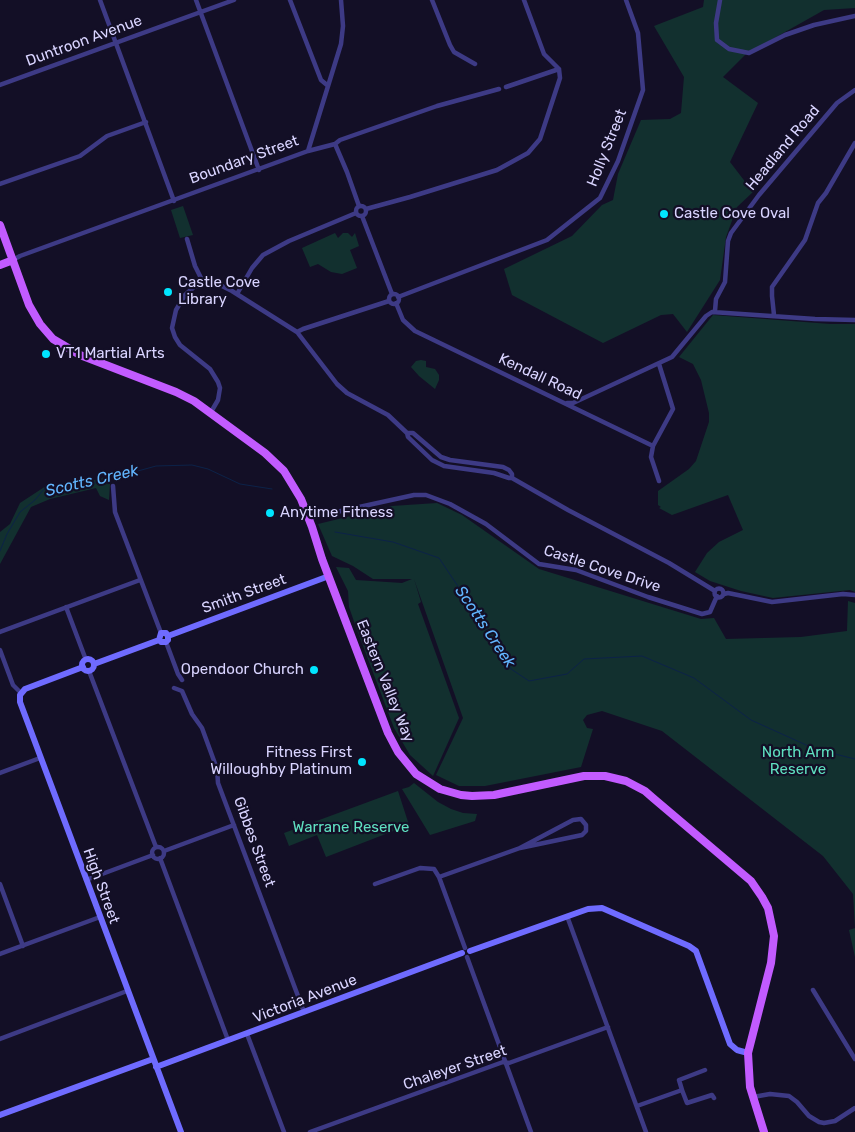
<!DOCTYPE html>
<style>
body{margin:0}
canvas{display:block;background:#130f26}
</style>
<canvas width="855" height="1132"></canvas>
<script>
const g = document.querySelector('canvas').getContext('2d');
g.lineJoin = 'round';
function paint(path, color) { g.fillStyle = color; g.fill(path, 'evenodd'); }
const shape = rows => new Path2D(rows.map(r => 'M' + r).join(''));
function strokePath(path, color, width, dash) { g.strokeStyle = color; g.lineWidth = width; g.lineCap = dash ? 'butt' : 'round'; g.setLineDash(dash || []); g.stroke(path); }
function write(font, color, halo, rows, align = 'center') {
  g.font = font + ' Rubik,sans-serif'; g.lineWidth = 4.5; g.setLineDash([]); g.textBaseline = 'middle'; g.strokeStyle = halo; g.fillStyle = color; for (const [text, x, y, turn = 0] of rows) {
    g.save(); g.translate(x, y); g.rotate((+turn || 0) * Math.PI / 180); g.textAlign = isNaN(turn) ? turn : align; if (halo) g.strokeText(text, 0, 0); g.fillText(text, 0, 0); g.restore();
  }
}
const green = shape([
 [704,0,855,0,855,8,824,10,746,54,723,77,758,103,730,162,753,192,737,207,726,237,720,280,687,332,673,314,661,315,603,343,512,295,504,269,572,236,602,205,613,200,618,174,641,120,670,119,681,113,684,77,654,26,703,7],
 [183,206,193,235,180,238,171,210],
 [335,233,338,238,343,233,348,233,352,237,355,233,359,246,350,250,357,268,342,274,331,272,318,264,310,267,302,248],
 [713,315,830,324,855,324,855,592,850,590,773,598,741,591,710,581,695,572,707,553,719,542,743,530,728,495,672,515,659,508,661,507,658,505,658,491,689,469,696,461,709,422,709,413,701,380,693,364,679,357],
 [421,360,426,361,426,367,435,369,439,375,439,380,435,389,419,376,411,367,416,361],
 [108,476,110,484,109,500,100,496,96,488,50,499,31,507,0,564,0,532,10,524,20,503,46,486,51,487,79,478,85,483],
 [437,503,462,515,539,569,701,619,714,618,726,639,801,637,847,631,848,601,855,603,855,957,849,930,855,928,853,894,823,856,662,731,602,711,587,715,583,720,587,728,593,729,581,767,485,786,459,786,436,775,463,718,414,579,421,602,418,604,459,718,433,776,410,755,394,728,357,630,349,607,348,591,336,567,349,568,356,580,402,583,412,579,373,579,353,566,332,556,318,524,392,506],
 [414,783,438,802,451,809,463,813,477,814,475,821,430,835,402,789,409,787],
 [398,791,409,825,326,857,317,835,289,846,284,833]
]);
const stream = shape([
 [335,532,393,542,439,558,502,652,511,669,529,681,567,674,584,659,642,656,694,678,751,720,815,749,855,759],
 [0,551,7,534,20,512,35,500,44,489,69,490,156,466,192,465,208,469,240,484,272,489]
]);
const street = shape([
 [100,0,174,201],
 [196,0,259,170],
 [290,0,321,80,327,85],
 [432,0,450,45,454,52,475,64],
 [524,0,544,54,559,69],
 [720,0,716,23,717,40,729,49,749,53,785,35,814,25,855,16],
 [0,85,234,0],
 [506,87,559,69],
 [335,144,347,172,359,206],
 [308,151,341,44,343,26,341,0],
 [0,184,80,156,107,136,146,122],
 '356 211a5 5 0 1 1 10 0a5 5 0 1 1-10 0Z',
 [366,209,410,197,497,170,528,153,540,139,560,78,559,69],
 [362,216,392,294],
 [187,239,195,266,204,284],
 [13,260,20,256,308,151,335,144,340,140,437,106,499,89],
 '389 299a5 5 0 1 1 10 0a5 5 0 1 1-10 0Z',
 [237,294,252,268,263,255,289,241,356,213],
 [398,297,547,240,600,198,618,161,643,90,638,33,626,0],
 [396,303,403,320,415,331,653,446,651,457,659,481],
 [715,311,716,299,725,282,728,241,731,233,759,195,837,103,855,90],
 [774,315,772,296,772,287,805,240,818,203,826,193,855,143],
 [297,332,303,329,389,301],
 [567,403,573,403,672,357,706,316,712,312,815,319,855,320],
 [211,412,218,400,220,388,218,382,210,369,180,345,175,337,172,328,176,310,185,295,194,287,210,283,220,285,232,291,297,332,337,384,347,393,388,415,407,433,408,437,432,460,444,466,494,473,509,478,512,478,568,510,669,563,715,591],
 [407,433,413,433,441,457,450,460,503,467,509,470,512,474,512,478],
 [653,446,673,409,659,364],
 [113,486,115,512,161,633],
 [309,518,414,495,426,495,450,504,486,524,539,564,576,570,648,597,702,614,710,612,717,596],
 '714.5 593a4.5 4.5 0 1 1 9 0a4.5 4.5 0 1 1-9 0Z',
 [724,594,728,593,772,602,843,594,855,595],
 [66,607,86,660],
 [0,632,140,580],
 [166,642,178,674,182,680],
 [0,650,13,685,21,693],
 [89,671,156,847],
 [174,688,182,691,192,714,202,728,217,769,218,783,304,1012],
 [0,773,40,758],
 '152 853a6 6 0 1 1 12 0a6 6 0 1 1-12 0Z',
 [164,851,234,825],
 [160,858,228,1040],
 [439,877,520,848,582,835,586,831,586,825,581,819,573,820,520,848],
 [86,880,153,855],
 [0,884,23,946],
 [375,884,420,868,434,869,439,877,465,948],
 [567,916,646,1132],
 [0,954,100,917],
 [467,957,531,1132],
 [813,990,855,1059],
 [247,1034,284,1132],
 [0,1039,127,991],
 [682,1090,679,1080,705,1070],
 [753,1097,770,1094,789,1096,797,1102,809,1116,819,1122,824,1123,835,1121,855,1108],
 [637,1106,682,1090,687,1103,712,1095,714,1098],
 [310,1132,503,1062,509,1063,608,1027]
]);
const secondary = shape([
 [168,636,329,576],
 [159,640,161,642,166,642,168,640,168,636],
 [159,640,161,633,166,633,168,636],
 '82 665a6 6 0 1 1 12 0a6 6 0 1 1-12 0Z',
 [94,664,159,640],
 [83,667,25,689,20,695,20,702,181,1132],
 [470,951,588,909,602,908,689,946,696,951,730,1044,737,1050,748,1053],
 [156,1067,462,953],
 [0,1115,153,1059]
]);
const primary = shape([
 [0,225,29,305,40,324,53,339,80,355,176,392,194,401,265,453,284,471,301,499,312,527,322,559,388,733,398,752,416,774,440,789,461,795,472,796,494,795,584,776,605,776,626,781,645,791,653,798,751,881,762,897,768,908,774,936,771,963,748,1053,750,1087,764,1132],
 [0,265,13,260]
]);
const markers = [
 [664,214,5,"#00e5ff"],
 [168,292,5,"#00e5ff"],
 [46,354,5,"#00e5ff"],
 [270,513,5,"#00e5ff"],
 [314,670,5,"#00e5ff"],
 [362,762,5,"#00e5ff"]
];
const streetNames = [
 ["Duntroon Avenue",84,41,-20],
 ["Holly Street",607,148,-68],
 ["Headland Road",783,148,-50],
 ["Boundary Street",244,160,-20],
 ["Kendall Road",540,377,25],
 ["Castle Cove Drive",602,569,18],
 ["Smith Street",244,594,-20],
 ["Eastern Valley Way",385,681,68],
 ["Gibbes Street",254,842,70],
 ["High Street",101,886,70],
 ["Victoria Avenue",305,999,-21],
 ["Chaleyer Street",455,1068,-19]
];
const poiNames = [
 ["Castle Cove Oval",674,214],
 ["Castle Cove",178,283],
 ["Library",178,300],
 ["VT1 Martial Arts",56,354],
 ["Anytime Fitness",280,513],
 ["Opendoor Church",304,670,"right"],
 ["Fitness First",352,753,"right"],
 ["Willoughby Platinum",352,770,"right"]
];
const parkNames = [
 ["North Arm",798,753],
 ["Reserve",798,770],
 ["Warrane Reserve",351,828]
];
const waterNames = [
 ["Scotts Creek",92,481,-13],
 ["Scotts Creek",485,627,56]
];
paint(green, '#12302f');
strokePath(stream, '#0c2248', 1);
strokePath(street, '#3d3a85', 4.5);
strokePath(secondary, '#6f6bff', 6);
strokePath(primary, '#c25bff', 8);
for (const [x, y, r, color] of markers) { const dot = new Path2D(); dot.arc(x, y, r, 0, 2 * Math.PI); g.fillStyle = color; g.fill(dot); strokePath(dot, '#130f26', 2); }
write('15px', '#d9d4ff', '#130f26', streetNames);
write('15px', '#d9d4ff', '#130f26', poiNames, 'left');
write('15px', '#5fe0c0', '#130f26', parkNames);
write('italic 16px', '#62b6ff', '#130f26', waterNames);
</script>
